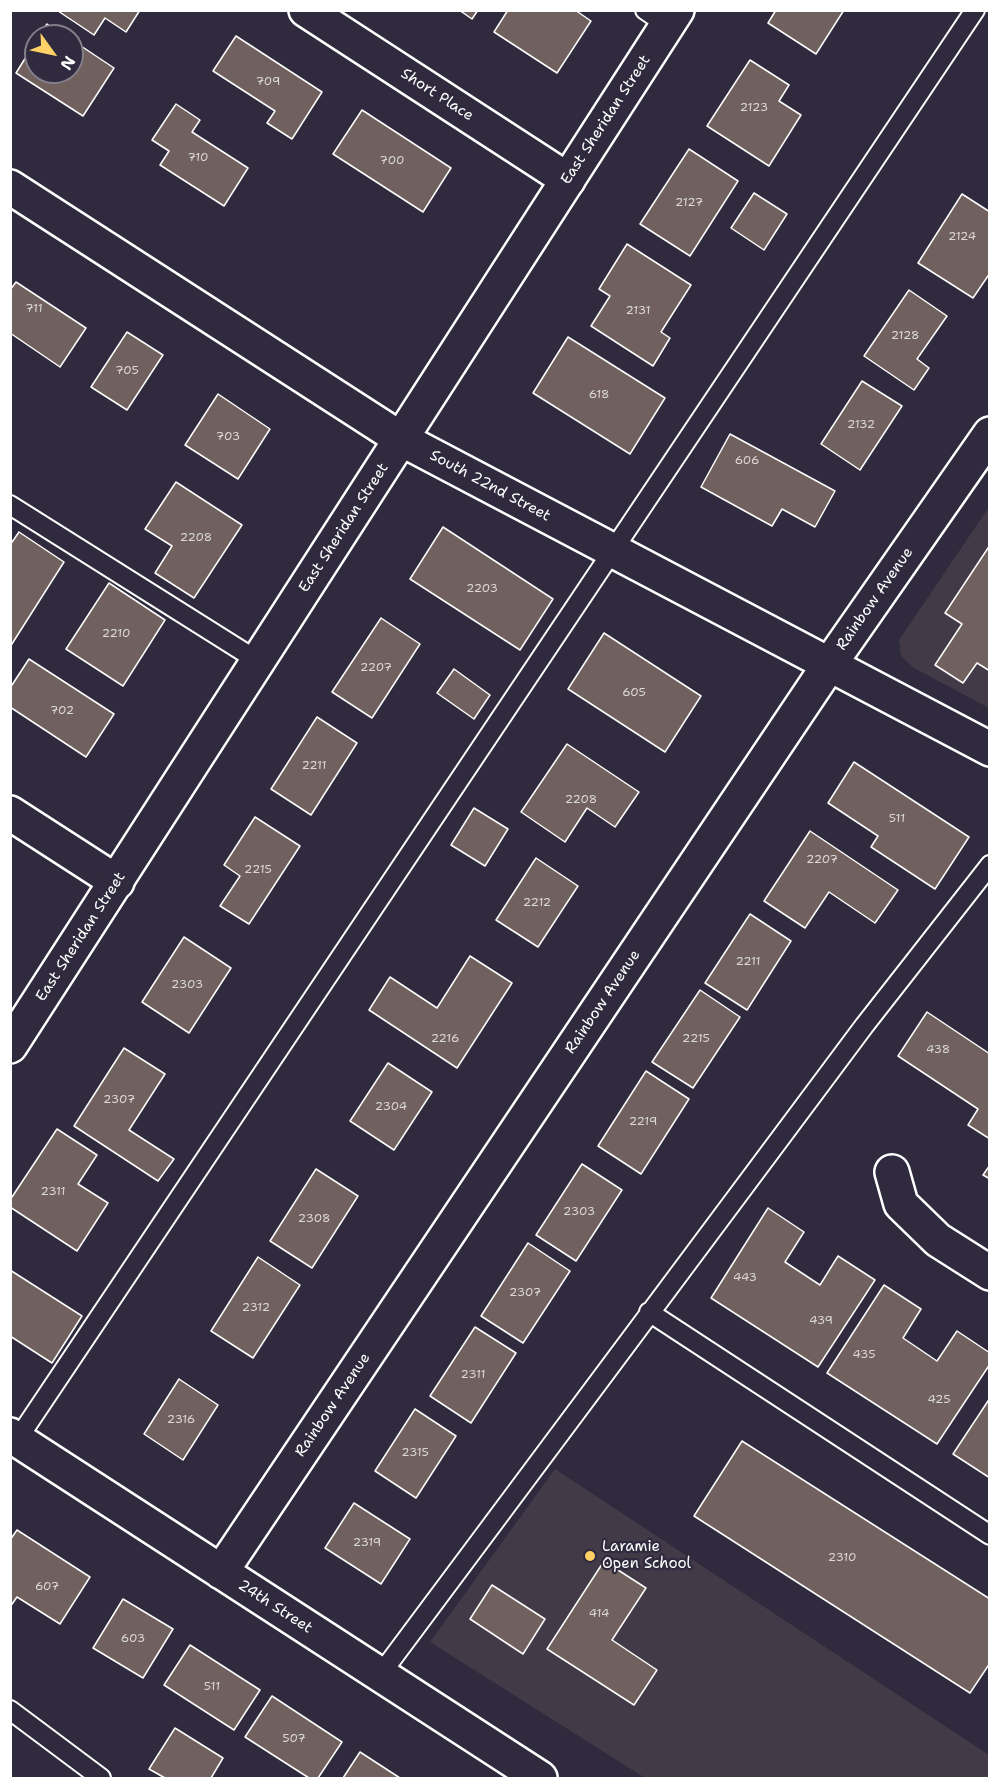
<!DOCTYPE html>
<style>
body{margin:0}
#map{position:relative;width:1000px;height:1789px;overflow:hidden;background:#2f2a3d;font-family:"Shantell Sans",sans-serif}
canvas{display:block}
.frame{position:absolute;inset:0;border:12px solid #fff;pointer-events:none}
.north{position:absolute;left:24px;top:24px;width:60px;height:60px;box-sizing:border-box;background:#2f2a3d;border:2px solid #827f8b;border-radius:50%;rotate:123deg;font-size:16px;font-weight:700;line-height:24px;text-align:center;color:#fff}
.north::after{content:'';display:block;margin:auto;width:21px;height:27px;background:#ffd166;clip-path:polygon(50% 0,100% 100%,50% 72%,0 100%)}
</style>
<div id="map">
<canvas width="1000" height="1789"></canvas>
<div class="frame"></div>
<div class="north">N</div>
</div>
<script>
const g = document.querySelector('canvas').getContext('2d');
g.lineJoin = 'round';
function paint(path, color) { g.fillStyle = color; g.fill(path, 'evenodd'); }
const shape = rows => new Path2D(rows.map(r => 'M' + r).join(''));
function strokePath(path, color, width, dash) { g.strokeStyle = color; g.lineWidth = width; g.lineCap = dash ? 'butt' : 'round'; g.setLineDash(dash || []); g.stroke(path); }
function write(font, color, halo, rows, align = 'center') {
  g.font = font + ' "Shantell Sans",sans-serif'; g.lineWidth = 4.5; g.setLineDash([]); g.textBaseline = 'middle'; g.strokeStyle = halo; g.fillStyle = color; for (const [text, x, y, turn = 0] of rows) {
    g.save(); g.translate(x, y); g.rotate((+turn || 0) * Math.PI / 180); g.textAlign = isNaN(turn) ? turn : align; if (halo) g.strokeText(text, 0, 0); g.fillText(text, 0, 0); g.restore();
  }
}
const built = shape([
 [989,507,989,708,914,668,901,656,899,640],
 [555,1469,989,1755,989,1778,645,1778,430,1642]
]);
const building = shape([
 [140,10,126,32,105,18,94,35,58,11,140,10],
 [459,10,478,10,472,19,459,10],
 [508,10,575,10,591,21,557,73,494,32,508,10],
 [776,10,844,10,816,54,768,23,776,10],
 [47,24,65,36,39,36,47,24],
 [236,36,322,92,292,139,267,123,275,111,213,71,236,36],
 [72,40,114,68,83,116,16,73,36,41,36,72,72,72,72,40],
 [750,60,789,85,779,101,801,115,769,166,707,126,750,60],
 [176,104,200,120,192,132,248,168,224,206,160,165,169,151,152,140,176,104],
 [362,110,451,168,423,212,333,154,362,110],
 [689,149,738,181,690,256,640,224,689,149],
 [754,193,787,214,764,250,731,228,754,193],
 [962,194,990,212,990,273,973,298,918,263,962,194],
 [627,244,691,285,661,332,670,338,653,366,591,326,610,296,599,289,627,244],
 [16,282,86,328,60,367,10,333,10,290,16,282],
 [909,290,947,316,917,359,929,368,914,390,864,356,909,290],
 [127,332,163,355,127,410,91,387,127,332],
 [568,337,665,398,630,454,533,393,568,337],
 [862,381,902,406,860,470,821,444,862,381],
 [218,394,270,429,238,479,185,445,218,394],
 [730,434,835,491,815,527,782,509,772,526,701,487,730,434],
 [176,482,242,525,194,598,155,573,172,546,145,529,176,482],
 [443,527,553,599,520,650,410,579,443,527],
 [19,532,64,562,10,647,10,545,19,532],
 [990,545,990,671,977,663,963,683,935,665,962,624,945,613,990,545],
 [109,583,165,620,123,686,66,649,109,583],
 [381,618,420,644,372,718,332,692,381,618],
 [604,633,701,696,665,752,568,689,604,633],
 [29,659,114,714,86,757,10,707,10,688,29,659],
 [454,669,490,695,474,719,437,693,454,669],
 [317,717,357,743,311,815,271,789,317,717],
 [567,744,639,792,615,827,587,808,565,842,521,812,567,744],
 [854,762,969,837,935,889,871,847,878,836,828,803,854,762],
 [474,808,508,829,485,866,451,845,474,808],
 [255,817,300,846,249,924,220,906,240,876,224,865,255,817],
 [810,831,898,890,875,923,829,892,805,928,764,901,810,831],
 [536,858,578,886,538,947,496,920,536,858],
 [750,914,791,941,747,1010,705,983,750,914],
 [184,937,231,968,189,1033,142,1002,184,937],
 [470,956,512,983,457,1068,369,1010,390,977,437,1008,470,956],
 [700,990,740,1017,693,1088,652,1062,700,990],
 [927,1012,990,1054,990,1139,968,1125,978,1109,898,1056,927,1012],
 [124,1048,165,1074,129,1130,174,1159,158,1181,74,1126,124,1048],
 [388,1063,432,1092,394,1150,350,1121,388,1063],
 [646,1071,689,1099,641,1174,598,1146,646,1071],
 [57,1129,97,1155,78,1184,108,1203,77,1251,10,1207,10,1200,57,1129],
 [582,1164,622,1190,576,1261,536,1235,582,1164],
 [990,1165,990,1179,983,1175,990,1165],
 [316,1169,358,1196,312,1268,270,1241,316,1169],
 [768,1208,804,1232,785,1262,820,1285,838,1256,875,1280,818,1367,711,1298,768,1208],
 [528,1243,570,1271,523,1343,481,1316,528,1243],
 [258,1257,300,1285,253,1358,211,1331,258,1257],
 [10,1270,82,1316,52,1363,10,1336,10,1270],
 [884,1285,921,1309,903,1338,937,1361,957,1331,990,1353,990,1364,937,1444,827,1373,884,1285],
 [475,1327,516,1353,471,1423,430,1396,475,1327],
 [179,1379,218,1405,183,1460,144,1434,179,1379],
 [990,1398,990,1478,953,1454,990,1398],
 [415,1409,456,1436,416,1498,375,1471,415,1409],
 [742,1441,990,1599,990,1663,970,1693,694,1516,742,1441],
 [354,1503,410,1539,381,1584,325,1548,354,1503],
 [17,1530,90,1577,60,1624,17,1597,10,1607,10,1540,17,1530],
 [604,1561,646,1588,612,1640,657,1670,634,1705,547,1649,604,1561],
 [492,1585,545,1619,523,1654,470,1619,492,1585],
 [123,1599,173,1629,143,1678,93,1648,123,1599],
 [190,1645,260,1690,234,1730,164,1685,190,1645],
 [272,1696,342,1742,318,1778,309,1778,245,1737,272,1696],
 [175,1728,223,1758,211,1778,165,1778,149,1769,175,1728],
 [360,1752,400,1778,343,1778,360,1752]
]);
const service = shape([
 [645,10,667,25],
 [10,505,258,661],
 [649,1312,990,1535],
 [17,1440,975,10],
 [380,1675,864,1026,990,865],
 [10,1710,101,1778]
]);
const minor = shape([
 [306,10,568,180],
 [10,813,117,882],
 [892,1172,901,1204,938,1240,990,1273],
 [10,1435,540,1778],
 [221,1572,829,665,990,434]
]);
const tertiary = shape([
 [10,187,401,439,990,749],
 [10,1046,677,10]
]);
const markers = [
 [590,1556,6,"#ffd166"]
];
const numberNames = [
 ["709",268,82],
 ["2123",754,108],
 ["710",198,158],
 ["700",392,161],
 ["2127",689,203],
 ["2124",962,237],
 ["711",34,309],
 ["2131",638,311],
 ["2128",905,336],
 ["705",127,371],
 ["618",599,395],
 ["2132",861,425],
 ["703",228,437],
 ["606",747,461],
 ["2208",196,538],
 ["2203",482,589],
 ["2210",116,634],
 ["2207",376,668],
 ["605",634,693],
 ["702",62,711],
 ["2211",314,766],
 ["2208",581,800],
 ["511",897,819],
 ["2207",822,860],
 ["2215",258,870],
 ["2212",537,903],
 ["2211",748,962],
 ["2303",187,985],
 ["2216",445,1039],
 ["2215",696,1039],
 ["438",938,1050],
 ["2307",119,1100],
 ["2304",391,1107],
 ["2219",643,1122],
 ["2311",53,1192],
 ["2303",579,1212],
 ["2308",314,1219],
 ["443",745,1278],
 ["2307",525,1293],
 ["2312",256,1308],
 ["439",821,1321],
 ["435",864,1355],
 ["2311",473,1375],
 ["425",939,1400],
 ["2316",181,1420],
 ["2315",415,1453],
 ["2319",367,1543],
 ["2310",842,1558],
 ["607",47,1587],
 ["414",599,1614],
 ["603",133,1639],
 ["511",212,1687],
 ["507",294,1739]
];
const streetNames = [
 ["Short Place",437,95,33],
 ["East Sheridan Street",606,120,-57],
 ["South 22nd Street",490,486,28],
 ["East Sheridan Street",344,528,-57],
 ["Rainbow Avenue",875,599,-55],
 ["East Sheridan Street",81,937,-57],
 ["Rainbow Avenue",603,1002,-56],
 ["Rainbow Avenue",333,1405,-56],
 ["24th Street",275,1607,33]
];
const poiNames = [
 ["Laramie",602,1547],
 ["Open School",602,1564]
];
paint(built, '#423a47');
paint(building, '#70615e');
strokePath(building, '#fff', 1.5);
strokePath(service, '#fff', 22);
strokePath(minor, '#fff', 38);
strokePath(tertiary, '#fff', 38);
strokePath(service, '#2f2a3d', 18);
strokePath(minor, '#2f2a3d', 33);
strokePath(tertiary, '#2f2a3d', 33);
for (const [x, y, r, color] of markers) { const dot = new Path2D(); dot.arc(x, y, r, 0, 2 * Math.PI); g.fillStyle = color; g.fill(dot); strokePath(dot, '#2f2a3d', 2); }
write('12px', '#dbd8d7', null, numberNames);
write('15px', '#fff', '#2f2a3d', streetNames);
write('15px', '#fff', '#2f2a3d', poiNames, 'left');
</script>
